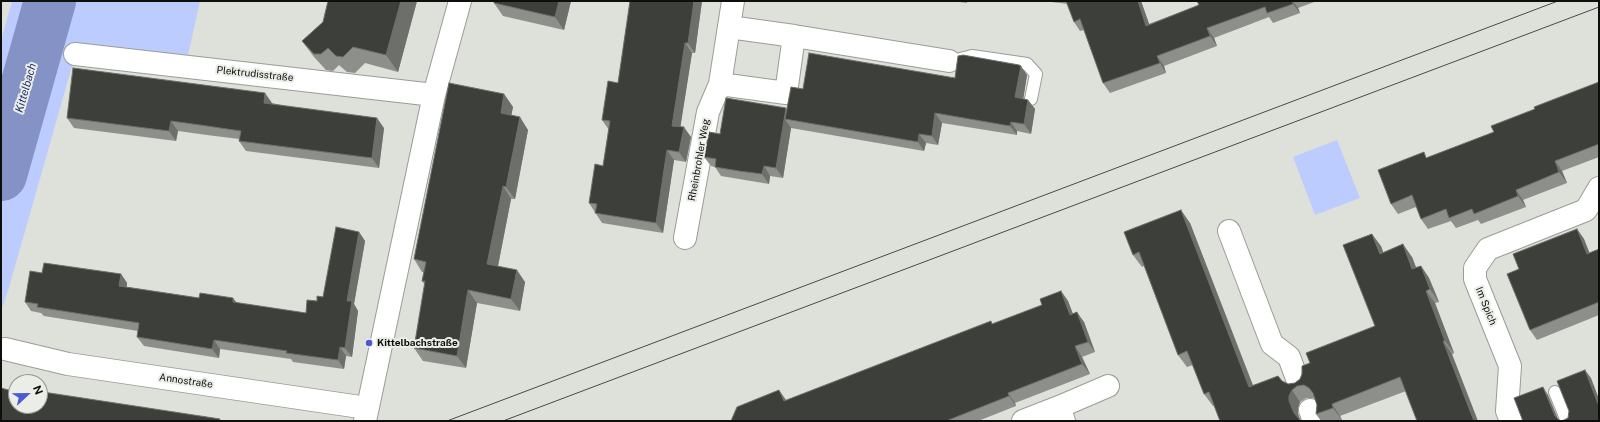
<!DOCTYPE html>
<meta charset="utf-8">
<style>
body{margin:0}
#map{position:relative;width:1600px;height:422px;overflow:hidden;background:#dde1da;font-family:"Public Sans",sans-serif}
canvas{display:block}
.frame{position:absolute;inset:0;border:2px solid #0e0f0d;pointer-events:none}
.north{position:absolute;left:8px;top:374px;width:40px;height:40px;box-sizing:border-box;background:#eaeee7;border:1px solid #929590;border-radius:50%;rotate:68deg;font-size:11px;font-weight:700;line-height:16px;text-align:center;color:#0e0f0d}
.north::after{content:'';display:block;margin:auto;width:14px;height:18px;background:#495bd0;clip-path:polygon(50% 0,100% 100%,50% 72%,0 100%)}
</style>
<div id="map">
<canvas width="1600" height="422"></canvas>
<div class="frame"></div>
<div class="north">N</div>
</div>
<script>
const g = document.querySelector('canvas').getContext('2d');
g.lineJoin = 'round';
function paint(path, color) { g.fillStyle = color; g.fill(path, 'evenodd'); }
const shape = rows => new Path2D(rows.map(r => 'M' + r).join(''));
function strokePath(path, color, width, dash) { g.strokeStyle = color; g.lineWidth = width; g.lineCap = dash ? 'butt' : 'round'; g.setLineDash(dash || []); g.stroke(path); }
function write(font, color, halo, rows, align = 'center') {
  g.font = font + ' "Public Sans",sans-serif'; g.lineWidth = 4; g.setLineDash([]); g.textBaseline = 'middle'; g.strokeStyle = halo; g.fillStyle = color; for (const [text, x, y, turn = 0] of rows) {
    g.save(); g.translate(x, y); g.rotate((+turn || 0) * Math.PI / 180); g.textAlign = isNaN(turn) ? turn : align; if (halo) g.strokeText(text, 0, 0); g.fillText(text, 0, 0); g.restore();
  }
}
const green = shape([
 [12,1,200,1,188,55,78,45,8,291,1,311,1,41],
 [1337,140,1360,198,1315,215,1293,157]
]);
const river = shape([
 [1,175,50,1]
]);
const service = shape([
 [956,60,972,56,1027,64,1036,74,1031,99],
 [1555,392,1567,421]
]);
const minor = shape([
 [729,27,794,36,786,93,720,84,733,1],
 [794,36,949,61],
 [75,54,434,95],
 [1229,231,1272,344,1289,357,1299,384],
 [685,238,708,112,720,84],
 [5,349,68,364,367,408],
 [1059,407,1108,386],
 [1310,410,1314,421],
 [365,421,434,95,460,1],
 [1023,421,1059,407,1064,421],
 [1511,421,1507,411,1510,366,1475,279,1475,268,1488,249,1586,210,1599,188]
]);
const tram = shape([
 [447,421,1558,1],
 [503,421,1599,7]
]);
const wall = shape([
 [417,1,398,72,365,63,355,73,347,72,339,65,333,71,326,70,314,57,302,41],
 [494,1,571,1,564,30,503,16,494,3],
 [630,1,702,1,695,53,692,53,680,127,691,137,686,162,674,160,663,233,602,223,589,203,603,166,609,130,602,120,618,83],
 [952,1,967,1,967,3],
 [1050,1,1141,1,1149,24,1199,5,1197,1,1317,1,1298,8,1300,13,1273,23,1269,17,1214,38,1217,46,1164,66,1166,73,1110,93,1103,83,1084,30,1080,31,1074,22,1068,4,1051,2],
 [1027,75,1023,99,1028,100,1035,109,1031,134,1017,131,1017,135,942,123,938,145,926,143,924,151,791,128,783,178,770,176,769,184,721,176,715,167,711,166,704,157,720,134,787,109,803,89,955,78],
 [1599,82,1599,157,1562,171,1567,183,1523,200,1526,207,1481,224,1478,220,1456,228,1451,221,1428,229,1421,219,1416,207,1398,214,1391,204,1427,158,1494,132,1535,109],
 [504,94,513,107,511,116,528,130,515,199,511,199,498,266,525,282,520,311,477,303,466,368,423,361,414,348,425,285,422,281,424,272,422,272,414,259],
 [272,103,384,128,379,168,246,151,239,141,239,139,207,135,178,131,176,141,74,128,67,118],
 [1190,223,1253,385,1282,381,1288,384,1295,383,1300,379,1310,363,1375,326,1381,246,1383,252,1412,257,1416,267,1421,266,1429,278,1439,302,1435,303,1454,353,1406,391,1340,416,1342,420,1339,421,1321,421,1316,414,1317,405,1315,399,1313,398,1306,398,1300,402,1298,408,1298,414,1301,421,1220,421,1214,406,1213,406,1204,394,1193,365,1187,367,1178,355,1144,266,1142,267,1133,255],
 [1577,229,1584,239,1589,253,1599,249,1599,315,1537,340,1530,330,1519,269],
 [359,232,365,241,354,304,358,311,352,357,346,356,344,369,293,362,291,359,220,349,219,358,144,346,137,337,138,331,44,316,41,313,31,311,25,302,42,273,121,274,127,283,127,287,199,298,236,303,306,313,317,301,323,297],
 [1061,291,1068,301,1073,314,1084,322,1095,352,1082,357,1090,374,1015,403,1016,406,978,421,731,421,993,324,1042,305]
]);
const shadedWall = shape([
 [401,1,417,1,398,72,386,55],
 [559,1,571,1,564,30,555,17],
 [694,1,702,1,695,53,688,43],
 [1138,1,1141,1,1153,35,1146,26],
 [1292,1,1293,1,1298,8,1300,13,1293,4],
 [1207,28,1214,38,1217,46,1210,36],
 [685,43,692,53,679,136,672,126],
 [1157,56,1164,66,1166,73,1160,63],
 [1021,66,1027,75,1022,107,1015,97],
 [265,93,272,103,271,113,264,103],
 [504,94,513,107,509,126,501,113],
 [1028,100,1035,109,1031,134,1024,124],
 [786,108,785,119,791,128,783,178,776,168],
 [935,113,942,123,938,145,932,136],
 [520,117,528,130,515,199,506,187],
 [377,118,384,128,379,168,372,158],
 [171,121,178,131,176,141,169,131],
 [1011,122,1017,131,1017,135,1010,126],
 [684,127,691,137,686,162,679,152],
 [919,134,926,143,924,151,918,142],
 [667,150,674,160,663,233,656,223],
 [1555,161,1562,171,1567,183,1559,172],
 [764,166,770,176,769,184,762,174],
 [503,186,511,199,496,276,487,264],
 [1516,190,1523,200,1526,207,1518,196],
 [1181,210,1190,223,1258,399,1249,387],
 [1577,229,1584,239,1594,264,1587,254],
 [359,232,365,241,354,304,358,311,352,357,345,348,347,301],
 [1372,234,1381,246,1388,266,1380,254],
 [1403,244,1412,257,1421,281,1412,269],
 [1421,266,1429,278,1439,302,1430,289],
 [517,270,525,282,520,311,511,299],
 [121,274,127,283,125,295,119,286],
 [468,290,477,303,466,368,457,356],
 [1061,291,1068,301,1077,325,1070,315],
 [1426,291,1435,303,1454,353,1445,341],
 [233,298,240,307,233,302],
 [1077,312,1084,322,1095,352,1088,342],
 [214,340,220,349,219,358,212,349],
 [1443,341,1452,354,1478,421,1474,421],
 [1075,346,1082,357,1090,374,1082,364],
 [340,347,346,356,344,369,338,360],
 [1585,370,1591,378,1599,399,1599,406],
 [1543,387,1548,395,1559,421,1555,416],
 [779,390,786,400,791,411,784,401],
 [1292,390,1300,402,1298,408,1298,414,1300,420,1294,413,1289,401,1289,396],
 [1008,393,1015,403,1016,406,1009,396],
 [1332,404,1340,416,1342,420,1333,408]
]);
const building = shape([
 [328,1,401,1,386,55,353,47,343,57,336,56,328,48,321,54,314,54,302,41,323,22,328,1],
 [494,1,559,1,555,17,494,3,494,1],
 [630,1,694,1,688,43,685,43,672,126,684,127,679,152,667,150,656,223,595,213,597,204,589,203,595,164,603,166,610,121,602,120,608,81,618,83,630,1],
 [1066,1,1138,1,1146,26,1199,5,1197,1,1292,1,1293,4,1267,13,1265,7,1207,28,1210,36,1157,56,1160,63,1103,83,1080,19,1074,22,1066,1],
 [809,53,955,78,958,56,963,55,1019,65,1021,66,1015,97,1028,100,1024,124,1011,122,1010,126,935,113,932,136,919,134,918,142,785,119,791,87,803,89,809,53],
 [73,68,265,93,264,103,377,118,372,158,239,141,241,131,200,125,171,121,169,131,67,118,73,68],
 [1599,82,1599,144,1555,161,1559,172,1516,190,1518,196,1474,214,1472,209,1449,218,1446,209,1421,219,1412,195,1391,204,1378,170,1424,152,1426,158,1494,132,1491,126,1535,109,1534,107,1599,82],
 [449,83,504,94,501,113,520,117,506,187,503,186,487,264,517,270,511,299,468,290,457,356,414,348,425,281,422,281,426,262,414,259,449,83],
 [726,98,786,108,776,168,764,166,762,174,739,171,715,167,716,159,704,157,709,132,720,134,726,98],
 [1181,210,1249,387,1278,376,1282,381,1288,384,1295,383,1300,379,1302,374,1302,366,1310,363,1306,353,1375,326,1343,245,1372,234,1380,254,1403,244,1412,269,1421,266,1430,289,1426,291,1445,341,1443,341,1474,421,1417,421,1400,377,1332,404,1333,408,1316,414,1317,405,1313,393,1309,388,1304,385,1297,386,1292,390,1289,396,1289,401,1294,413,1300,420,1297,421,1220,421,1209,392,1204,394,1187,351,1178,355,1139,252,1133,255,1124,232,1181,210],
 [336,227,359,232,347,301,352,301,345,348,340,347,338,360,286,353,287,351,214,340,212,349,137,337,139,323,37,307,38,304,25,302,30,271,42,273,44,263,121,274,119,286,199,298,200,293,233,298,233,302,306,313,307,300,317,301,317,296,323,297,336,227],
 [1577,229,1587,254,1599,249,1599,302,1530,330,1507,274,1519,269,1513,254,1577,229],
 [1061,291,1070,315,1077,312,1088,342,1075,346,1082,364,1008,393,1009,396,946,421,731,421,737,407,779,390,784,401,991,321,992,324,1042,305,1040,299,1061,291],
 [1585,370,1599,406,1599,421,1523,421,1514,398,1543,387,1555,416,1560,421,1564,420,1568,418,1569,411,1557,381,1585,370],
 [1,388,16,392,16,406,40,406,40,399,42,399,43,392,220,419,219,421,1,421,1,388]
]);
const markers = [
 [369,343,4,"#495bd0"]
];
const streetNames = [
 ["Plektrudisstraße",255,74,6],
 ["Rheinbrohler Weg",699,160,-80],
 ["Im Spich",1486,306,68],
 ["Annostraße",186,381,8]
];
const poiNames = [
 ["Kittelbachstraße",377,343]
];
const waterNames = [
 ["Kittelbach",26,88,-74]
];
paint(green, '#bdccff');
strokePath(river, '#8492c5', 52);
strokePath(service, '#9a9d97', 14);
strokePath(minor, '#9a9d97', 24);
strokePath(service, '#fff', 12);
strokePath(minor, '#fff', 22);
strokePath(tram, '#494a47', 1);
paint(wall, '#8d908a');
paint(shadedWall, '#6d706a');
paint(building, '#3d3f3a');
strokePath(building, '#6d706a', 1);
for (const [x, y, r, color] of markers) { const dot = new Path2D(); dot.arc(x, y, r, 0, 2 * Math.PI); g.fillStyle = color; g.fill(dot); strokePath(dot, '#eaeee7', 1.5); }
write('10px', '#0e0f0d', '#eaeee7', streetNames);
write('bold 10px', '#0e0f0d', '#eaeee7', poiNames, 'left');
write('italic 11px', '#26316f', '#eaeee7', waterNames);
</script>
